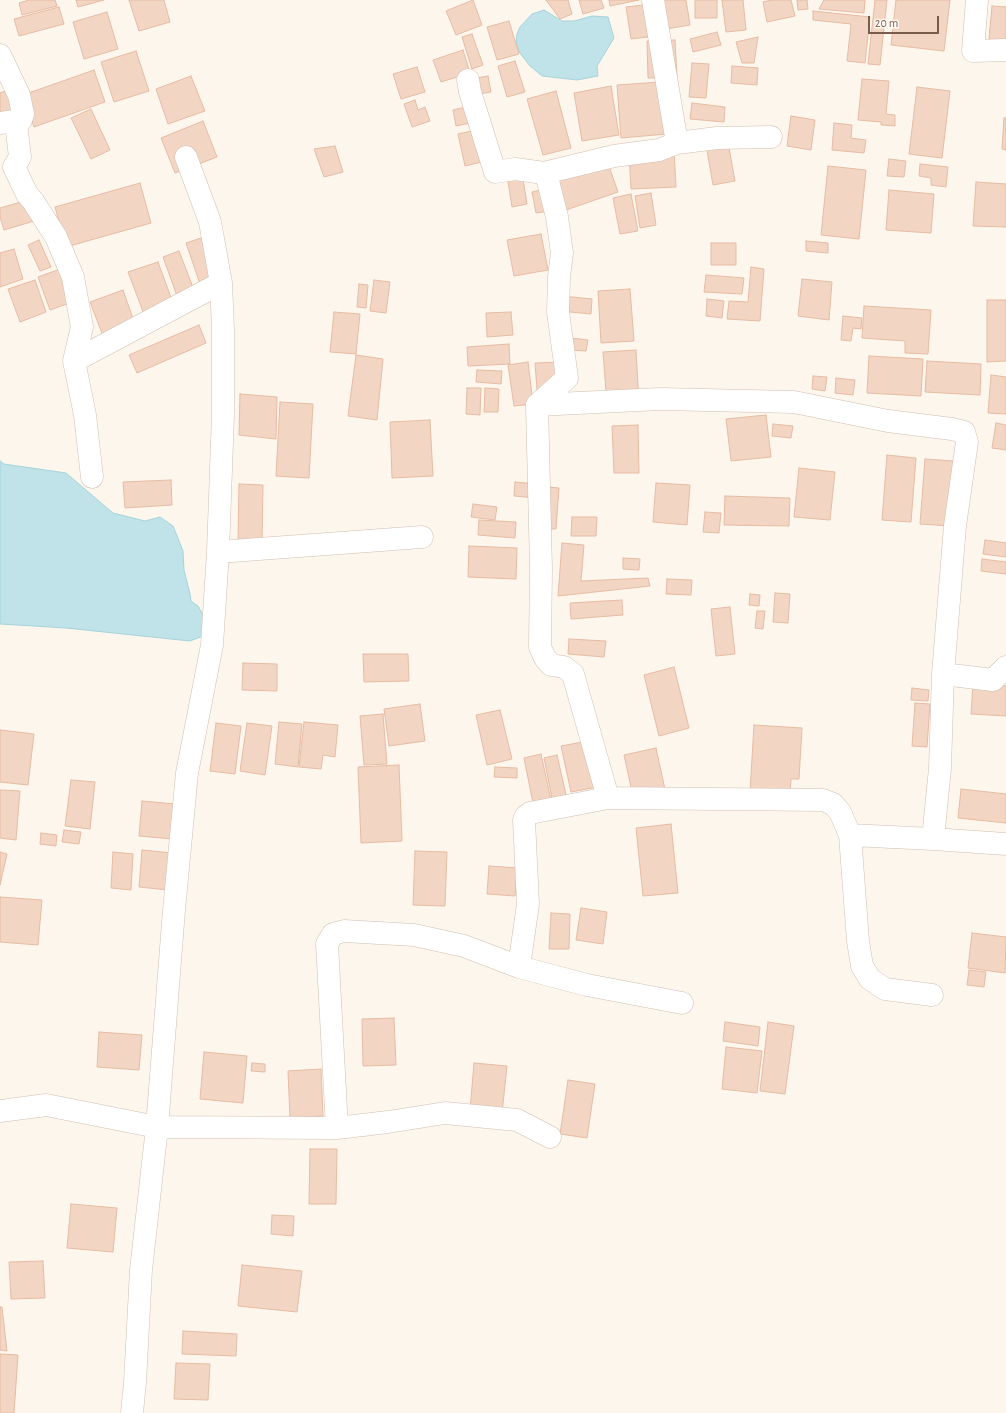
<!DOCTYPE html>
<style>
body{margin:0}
#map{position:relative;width:1006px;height:1413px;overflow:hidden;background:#fdf6ec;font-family:"Alegreya Sans",sans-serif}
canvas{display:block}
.scale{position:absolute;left:868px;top:16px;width:71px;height:18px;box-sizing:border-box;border:2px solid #7a5c4d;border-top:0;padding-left:5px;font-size:12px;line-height:14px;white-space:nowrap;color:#7a5c4d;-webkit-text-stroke:3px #fffaf3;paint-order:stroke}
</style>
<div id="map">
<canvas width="1006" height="1413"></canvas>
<div class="scale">20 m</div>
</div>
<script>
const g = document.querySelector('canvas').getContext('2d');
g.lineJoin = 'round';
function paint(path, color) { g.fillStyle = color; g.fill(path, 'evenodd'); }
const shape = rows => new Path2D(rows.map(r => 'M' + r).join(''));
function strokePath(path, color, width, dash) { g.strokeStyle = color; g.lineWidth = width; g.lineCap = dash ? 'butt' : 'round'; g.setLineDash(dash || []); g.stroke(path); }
const water = shape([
 [544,10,562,21,574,21,592,16,608,17,614,38,597,66,598,76,577,80,542,76,530,66,520,53,516,43,517,34,520,27,532,14,544,10],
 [0,461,4,464,66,473,113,513,145,521,160,517,173,526,183,551,184,570,190,594,191,601,198,606,205,618,206,635,190,641,66,628,0,624,0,461]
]);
const building = shape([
 [29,0,55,0,57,6,22,15,19,3,29,0],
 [76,0,104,0,78,7,76,0],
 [129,0,164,0,170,22,139,31,129,0],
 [473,0,482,25,456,35,446,11,473,0],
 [546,0,568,0,572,14,560,19,546,0],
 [579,0,601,0,604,8,583,14,579,0],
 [609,0,639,0,610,6,609,0],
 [662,0,686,0,690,25,666,29,662,0],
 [695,0,717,0,717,18,695,18,695,0],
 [722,0,743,0,746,30,726,32,722,0],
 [771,0,791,0,795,16,767,22,763,2,771,0],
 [797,0,807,0,808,9,798,10,797,0],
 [824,0,865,0,864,13,819,9,824,0],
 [875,0,887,0,880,65,868,64,875,0],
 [896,0,950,0,944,51,891,45,896,0],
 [644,5,648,37,631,39,626,7,644,5],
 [992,6,1006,7,1006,41,989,39,992,6],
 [59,7,64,24,19,36,14,19,59,7],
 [813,11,870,17,865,63,847,61,851,24,813,20,813,11],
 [107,12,118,49,84,59,73,22,107,12],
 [509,21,519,54,497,60,487,27,509,21],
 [717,32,721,45,693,52,690,39,717,32],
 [472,34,483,65,472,69,462,37,472,34],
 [758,37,754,63,742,63,736,42,758,37],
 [675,40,677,77,648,78,647,41,675,40],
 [463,50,470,73,441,82,433,60,463,50],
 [136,51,149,91,114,102,101,62,136,51],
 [515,61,525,92,507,97,498,66,515,61],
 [692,63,709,64,706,98,689,97,692,63],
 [732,66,758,68,757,85,731,83,732,66],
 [417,67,425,92,401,99,393,74,417,67],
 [94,70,105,102,34,127,23,95,94,70],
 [191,76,205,111,168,124,156,89,191,76],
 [488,76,491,92,473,95,471,79,488,76],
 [862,79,889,81,886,114,895,115,895,126,881,125,881,122,858,120,862,79],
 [674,81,678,133,621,138,617,85,674,81],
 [611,86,619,135,582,141,574,93,611,86],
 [917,87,950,91,942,158,909,154,917,87],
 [11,89,19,116,0,121,0,93,11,89],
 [556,91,571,148,543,155,527,99,556,91],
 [415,100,418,110,425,107,430,121,412,127,404,104,415,100],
 [483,103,495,159,465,166,458,134,472,131,470,123,456,126,453,110,483,103],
 [692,103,725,107,724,122,690,119,692,103],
 [91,109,110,150,91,159,71,118,91,109],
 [791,116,815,120,811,150,787,146,791,116],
 [1004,118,1006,118,1006,150,1002,149,1004,118],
 [203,121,217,157,175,173,161,138,203,121],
 [834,123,852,125,851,138,866,140,864,153,832,150,834,123],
 [728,142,735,181,713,185,706,145,728,142],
 [335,146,343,172,324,177,314,149,335,146],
 [674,150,676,187,631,189,629,153,674,150],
 [604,152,618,192,566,210,552,170,604,152],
 [889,159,906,161,904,177,887,176,889,159],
 [920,164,948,167,946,187,931,185,931,178,919,176,920,164],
 [828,166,866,170,859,239,821,235,828,166],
 [522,173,527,204,512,207,507,175,522,173],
 [976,182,1006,184,1006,227,973,226,976,182],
 [140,183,151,223,66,247,55,207,140,183],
 [545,189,549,211,536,213,532,192,545,189],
 [889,190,934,194,931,233,886,230,889,190],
 [651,193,656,225,640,228,635,196,651,193],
 [631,194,638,231,620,234,613,198,631,194],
 [28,200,34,221,4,230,0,217,0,208,28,200],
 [541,234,548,270,514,276,507,240,541,234],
 [210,235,230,275,200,284,186,243,210,235],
 [39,240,51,267,40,271,28,245,39,240],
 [806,241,828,243,828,253,806,251,806,241],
 [711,243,736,243,736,265,711,265,711,243],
 [14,249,23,279,0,287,0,253,14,249],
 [179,251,194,290,177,296,163,257,179,251],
 [158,262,173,303,144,314,128,272,158,262],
 [751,267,764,269,760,321,727,319,729,301,748,302,751,267],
 [63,268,75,301,50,310,38,277,63,268],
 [706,275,744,278,742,294,704,292,706,275],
 [802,279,832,282,829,320,798,316,802,279],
 [35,280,46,312,20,322,8,289,35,280],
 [374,280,390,282,386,313,370,311,374,280],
 [359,284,368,285,366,308,357,307,359,284],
 [630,289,634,341,601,343,598,291,630,289],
 [123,290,137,330,105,341,90,302,123,290],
 [562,296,592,299,591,314,560,311,562,296],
 [707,299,724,301,722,318,706,316,707,299],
 [987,300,1006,300,1006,361,987,362,987,300],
 [864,306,931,310,928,354,905,353,905,341,862,338,864,306],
 [334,312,360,314,356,354,330,352,334,312],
 [511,312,513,335,487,337,486,313,511,312],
 [843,316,862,318,861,329,853,328,851,341,841,340,843,316],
 [199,325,206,343,137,373,129,355,199,325],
 [571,338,588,340,586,351,570,350,571,338],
 [509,344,510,364,468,366,467,347,509,344],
 [636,350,639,403,607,405,603,352,636,350],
 [356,355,383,359,377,420,348,416,356,355],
 [869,356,923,359,921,396,867,393,869,356],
 [927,361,981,364,980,395,925,392,927,361],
 [528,362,533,404,514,406,508,365,528,362],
 [562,362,564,401,538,402,535,363,562,362],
 [477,370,502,371,501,384,476,382,477,370],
 [991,375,1006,377,1006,414,988,413,991,375],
 [813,376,827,377,825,391,812,389,813,376],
 [836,378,855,380,853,395,835,393,836,378],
 [467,388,481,388,480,415,466,414,467,388],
 [485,388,499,389,498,412,484,412,485,388],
 [240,394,277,397,276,439,239,435,240,394],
 [280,402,313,404,309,478,276,476,280,402],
 [766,415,771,457,731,461,726,419,766,415],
 [430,420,433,476,392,478,390,422,430,420],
 [996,423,1006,425,1006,450,992,448,996,423],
 [773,424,793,426,791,438,772,436,773,424],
 [638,425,639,473,614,473,612,426,638,425],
 [887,455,916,458,911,522,882,520,887,455],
 [925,459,954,461,950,526,920,524,925,459],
 [799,468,835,472,830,520,794,517,799,468],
 [171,480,172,505,125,508,123,482,171,480],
 [515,482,537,484,536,498,514,496,515,482],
 [656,483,690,485,687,525,653,522,656,483],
 [239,484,263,485,262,544,238,542,239,484],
 [538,486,559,488,556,529,548,529,538,486],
 [725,496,790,498,789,526,724,525,725,496],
 [473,504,497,507,495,520,471,517,473,504],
 [705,512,721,513,719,533,703,532,705,512],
 [572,517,597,517,596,536,571,536,572,517],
 [479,520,516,522,515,538,478,535,479,520],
 [985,540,1006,543,1006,557,983,554,985,540],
 [562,543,584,545,581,581,648,578,650,586,558,596,562,543],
 [469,546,517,548,516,579,468,577,469,546],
 [623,558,640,559,639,570,623,569,623,558],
 [982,559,1006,562,1006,574,981,571,982,559],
 [667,579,692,580,691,595,666,594,667,579],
 [775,593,790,594,788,623,773,622,775,593],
 [750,594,760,595,759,606,749,605,750,594],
 [622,600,623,615,571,619,570,603,622,600],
 [730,607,735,654,716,656,711,609,730,607],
 [757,611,765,611,763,629,755,628,757,611],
 [569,639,606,641,604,657,568,654,569,639],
 [363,654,408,654,409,681,364,682,363,654],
 [243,663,277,664,277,691,242,690,243,663],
 [674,667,689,728,659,736,644,675,674,667],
 [973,684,1006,686,1006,716,971,714,973,684],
 [912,688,929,690,928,701,911,700,912,688],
 [915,703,930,704,927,747,912,746,915,703],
 [420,704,425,741,389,746,384,709,420,704],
 [500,710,512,759,487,765,476,715,500,710],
 [383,714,387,764,364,765,360,716,383,714],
 [279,722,302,724,298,767,275,764,279,722],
 [304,722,338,725,335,757,323,755,321,769,299,767,304,722],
 [216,723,241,726,235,774,210,771,216,723],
 [247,723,272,726,265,775,240,771,247,723],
 [754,725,802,728,799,779,791,779,790,795,750,792,754,725],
 [0,730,34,734,28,785,0,782,0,730],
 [593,740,603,786,571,792,561,746,593,740],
 [656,748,666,794,634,801,624,755,656,748],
 [541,754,551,800,533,803,524,758,541,754],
 [557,755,566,795,552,798,544,758,557,755],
 [399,765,402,841,361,843,358,767,399,765],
 [495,767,517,768,517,778,494,777,495,767],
 [71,780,95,782,90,829,65,826,71,780],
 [961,789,1006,794,1006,823,958,818,961,789],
 [0,790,20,791,16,840,0,838,0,790],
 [142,801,175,804,172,839,139,836,142,801],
 [671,824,678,893,643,896,636,828,671,824],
 [64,830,81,832,79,844,62,842,64,830],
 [41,833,57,835,56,846,40,844,41,833],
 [142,850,172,853,168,890,139,887,142,850],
 [415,851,447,852,445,906,413,905,415,851],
 [0,852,7,854,0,885,0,852],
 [113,852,133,854,131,890,111,888,113,852],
 [489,866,518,868,515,896,487,894,489,866],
 [0,897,42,900,38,945,0,942,0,897],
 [581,908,607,912,603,944,576,940,581,908],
 [551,913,570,914,569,949,549,949,551,913],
 [972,933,1006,937,1005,973,968,968,972,933],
 [969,970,986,972,984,987,967,985,969,970],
 [394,1018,396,1065,363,1066,362,1019,394,1018],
 [725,1022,760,1027,758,1046,723,1041,725,1022],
 [768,1022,794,1026,785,1094,760,1091,768,1022],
 [99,1032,142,1035,139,1070,97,1067,99,1032],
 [726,1047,762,1051,757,1093,722,1089,726,1047],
 [204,1052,247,1056,243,1103,200,1099,204,1052],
 [252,1063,265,1064,265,1072,251,1071,252,1063],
 [474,1063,507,1066,502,1113,470,1110,474,1063],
 [321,1069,323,1116,290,1118,288,1071,321,1069],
 [568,1080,595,1084,587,1138,560,1134,568,1080],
 [310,1149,337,1149,336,1204,309,1204,310,1149],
 [71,1204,117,1208,113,1252,67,1248,71,1204],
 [272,1215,294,1216,293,1236,271,1234,272,1215],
 [43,1261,45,1298,11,1299,9,1262,43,1261],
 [242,1265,302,1271,297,1312,238,1306,242,1265],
 [0,1307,2,1307,7,1351,0,1350,0,1307],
 [183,1331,237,1334,236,1356,182,1354,183,1331],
 [0,1354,18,1355,14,1413,0,1413,0,1354],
 [176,1363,210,1364,208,1400,174,1399,176,1363]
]);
const minor = shape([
 [977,0,973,51,1006,50],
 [0,55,19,95,23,114,21,120,16,123],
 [468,80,470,92,495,172,515,169,544,173],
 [0,123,14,121,16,123,20,157,14,167,27,194,33,201,56,237,73,277,82,327,74,361],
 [677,143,717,138,771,137],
 [186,157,210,222,221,283],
 [537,405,660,399,794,402,888,421,952,429,964,432,967,442,955,526,943,674,993,680,1006,667],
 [92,477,85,415,74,361,221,283,223,329,223,414,218,552,212,645,187,773,174,910,157,1127,141,1270,135,1382,132,1413],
 [218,552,422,537],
 [943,674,940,768,933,839,1006,844],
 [608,798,823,800,833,804,840,812,850,835,858,941,862,966,870,979,885,989,932,995],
 [850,835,933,839],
 [519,967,587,985,682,1003],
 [0,1111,46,1105,157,1127,337,1128,327,944,333,934,344,931,414,935,464,946,519,967,528,904,524,820,526,816,530,813,608,798,573,674,564,667,551,665,545,658,540,647,541,569,537,405,567,378,558,312,559,277,562,253,557,217,548,181,544,173,614,156,659,150,677,143,653,0],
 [337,1128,388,1122,445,1113,517,1120,550,1137]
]);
paint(water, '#bfe3e8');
strokePath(water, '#a5d3da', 1);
paint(building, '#f3d5c3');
strokePath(building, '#e6bba3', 1);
strokePath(minor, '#d1beb0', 23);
strokePath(minor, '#fff', 22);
</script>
